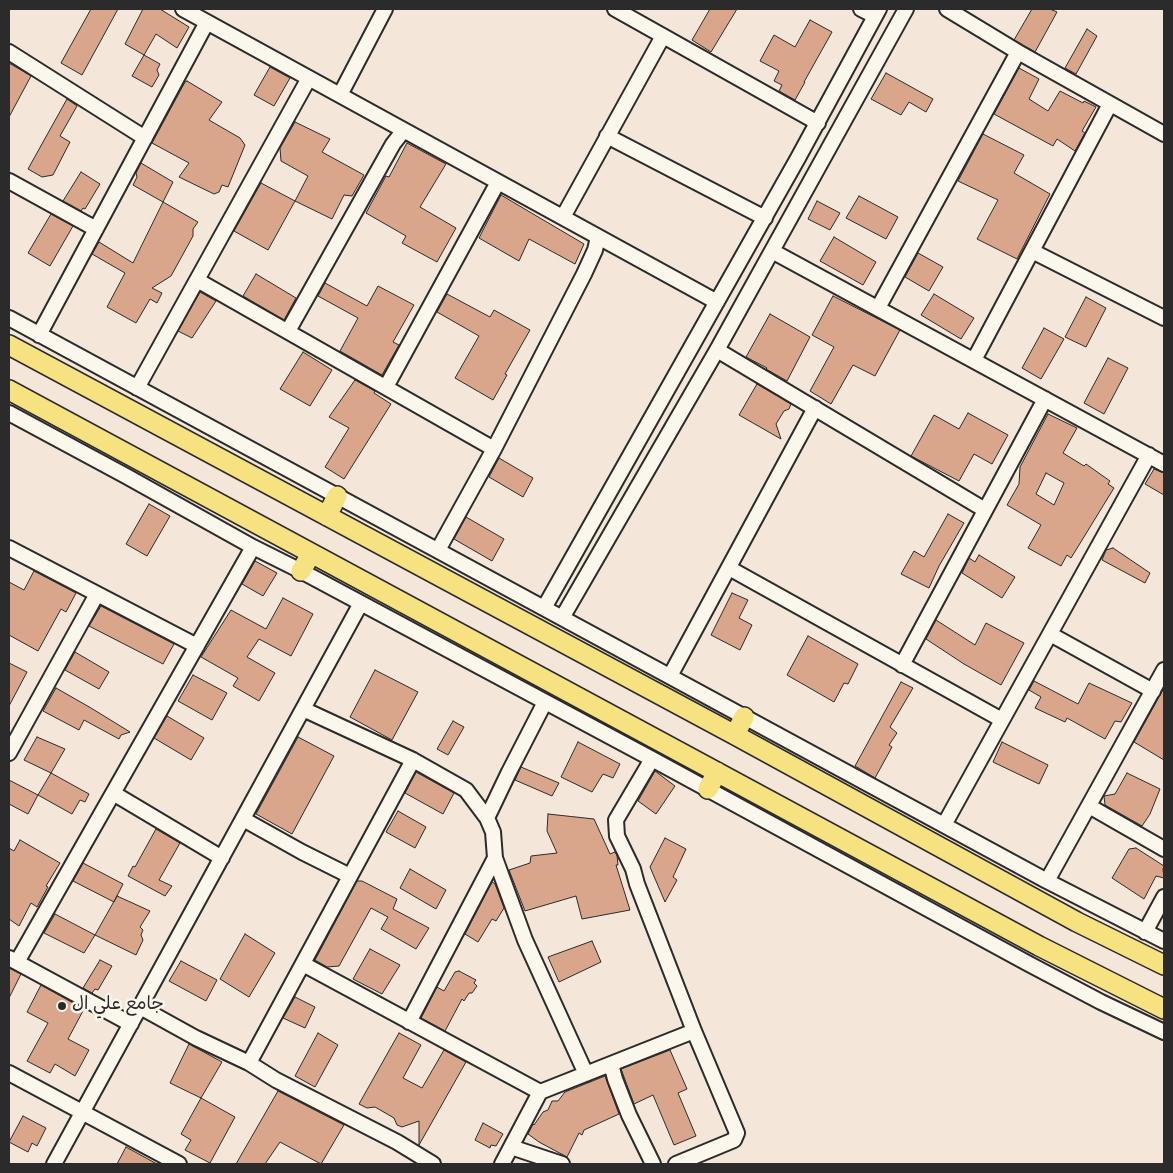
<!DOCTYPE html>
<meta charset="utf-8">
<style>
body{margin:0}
#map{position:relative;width:1173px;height:1173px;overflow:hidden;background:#f4e7d9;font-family:"Indie Flower",sans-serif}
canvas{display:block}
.frame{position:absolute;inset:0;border:10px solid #2b2b2b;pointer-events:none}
</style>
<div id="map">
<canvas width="1173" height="1173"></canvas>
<div class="frame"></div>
</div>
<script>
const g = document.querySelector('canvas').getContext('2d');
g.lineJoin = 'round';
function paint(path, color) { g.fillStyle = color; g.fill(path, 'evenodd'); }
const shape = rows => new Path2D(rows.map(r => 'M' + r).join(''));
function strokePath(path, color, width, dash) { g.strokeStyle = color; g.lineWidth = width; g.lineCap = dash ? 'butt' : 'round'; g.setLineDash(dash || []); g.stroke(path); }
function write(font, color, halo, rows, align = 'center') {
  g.font = font + ' "Indie Flower","Playpen Sans Arabic",sans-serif'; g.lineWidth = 5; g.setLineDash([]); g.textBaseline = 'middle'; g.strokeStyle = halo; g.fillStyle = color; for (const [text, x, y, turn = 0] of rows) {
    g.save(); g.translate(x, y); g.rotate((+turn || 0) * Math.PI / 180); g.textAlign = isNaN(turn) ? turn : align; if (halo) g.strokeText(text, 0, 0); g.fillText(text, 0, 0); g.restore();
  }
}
const building = shape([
 [91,9,118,9,82,75,61,63,91,9],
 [143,9,160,9,189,27,177,48,156,34,144,55,125,44,143,9],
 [710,9,737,9,711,52,692,40,710,9],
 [1032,9,1050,9,1057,12,1035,52,1014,40,1032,9],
 [810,20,832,32,804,82,805,82,795,100,779,91,782,85,774,81,779,71,760,61,774,35,795,47,810,20],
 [1087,29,1097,36,1076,74,1065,68,1087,29],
 [144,55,160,64,157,70,159,75,152,87,132,76,144,55],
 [9,63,31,76,9,117,9,63],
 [270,67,290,78,274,106,254,95,270,67],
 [1019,68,1039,79,1029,99,1048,111,1060,91,1083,103,1084,101,1096,107,1082,131,1085,133,1075,151,1057,139,1053,146,994,114,1019,68],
 [886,73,933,99,926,112,909,102,901,115,871,99,886,73],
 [187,81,222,102,209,120,240,138,245,145,228,187,222,185,219,192,214,194,179,177,189,163,152,143,185,82,187,81],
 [67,99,77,106,60,136,70,142,53,175,42,177,28,169,67,99],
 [295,122,330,139,322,152,364,175,352,196,344,195,332,219,295,201,308,176,281,161,280,148,295,122],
 [983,134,1024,155,1014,173,1050,194,1017,259,977,239,998,200,958,181,983,134],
 [407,143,446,164,420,207,456,228,437,262,402,243,406,236,366,213,386,176,389,177,407,143],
 [141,163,173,182,163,202,133,185,137,177,136,173,141,163],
 [81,172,100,184,85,209,83,208,81,211,63,201,81,172],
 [261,183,295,201,268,250,234,231,261,183],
 [501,195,584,244,575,264,529,239,519,261,479,238,501,195],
 [859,196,898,217,886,239,846,218,859,196],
 [817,201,840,213,830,230,808,219,817,201],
 [163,202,198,222,193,229,193,236,171,276,152,288,162,293,157,303,150,299,136,323,107,307,125,273,92,254,99,242,133,263,163,202],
 [51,214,73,226,50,266,28,253,51,214],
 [834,237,876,262,863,285,820,261,834,237],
 [918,253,943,267,929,291,905,277,918,253],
 [256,274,296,298,284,320,243,296,256,274],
 [325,283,367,306,378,286,414,305,393,342,399,345,382,375,340,351,358,318,318,296,325,283],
 [200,292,216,301,192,338,178,331,200,292],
 [447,294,490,317,494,310,530,330,505,374,507,375,493,400,455,378,479,336,437,312,447,294],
 [934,294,974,318,961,339,921,315,934,294],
 [833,296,900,330,875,376,853,365,831,404,810,391,834,347,812,335,833,296],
 [1086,297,1106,308,1086,347,1065,337,1086,297],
 [770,314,810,337,787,381,766,369,767,368,746,357,770,314],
 [1044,328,1064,339,1041,379,1022,368,1044,328],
 [303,352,332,370,310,406,280,389,303,352],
 [1108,358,1128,368,1104,414,1084,403,1108,358],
 [355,380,375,391,374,393,391,404,344,479,325,467,349,428,329,417,355,380],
 [757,384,791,404,789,409,784,411,776,424,781,439,739,415,757,384],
 [968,413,1008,435,992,464,974,454,959,481,911,456,934,415,959,429,968,413],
 [1048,414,1077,428,1063,453,1084,466,1086,464,1110,481,1108,484,1114,488,1071,558,1067,555,1061,566,1028,548,1041,525,1007,505,1019,484,1020,467,1048,414],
 [1046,473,1064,483,1054,505,1036,494,1046,473],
 [499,458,533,478,523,497,489,477,499,458],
 [1154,469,1164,473,1164,495,1145,484,1154,469],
 [149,504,170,516,147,556,126,544,149,504],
 [948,514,964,523,939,566,929,588,901,574,914,551,924,557,948,514],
 [466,517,504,539,492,561,454,539,466,517],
 [1113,548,1150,573,1145,583,1102,560,1106,550,1113,548],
 [979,555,1015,577,1002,598,962,573,969,558,975,562,979,555],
 [255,561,277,573,263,596,242,584,255,561],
 [34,571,76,593,66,612,61,609,38,651,9,635,9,582,24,590,34,571],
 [732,593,748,600,739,618,752,625,740,650,711,635,732,593],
 [283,598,313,614,291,656,259,639,247,657,275,673,259,701,233,686,238,678,201,657,231,610,266,629,283,598],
 [101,606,174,644,163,664,89,626,101,606],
 [936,620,975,645,986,623,1024,643,1001,685,964,664,926,639,936,620],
 [808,636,858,664,848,684,844,683,834,702,787,675,808,636],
 [75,652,109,672,99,689,65,670,75,652],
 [9,663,27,672,9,706,9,663],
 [375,670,418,692,392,740,350,717,375,670],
 [193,675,227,693,212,720,178,701,193,675],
 [1034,681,1078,704,1089,683,1132,703,1121,722,1115,721,1105,739,1067,718,1065,722,1035,708,1041,697,1029,690,1034,681],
 [901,682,913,688,890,727,897,733,889,745,892,747,875,778,855,766,901,682],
 [56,688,91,708,130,732,121,735,119,739,84,720,79,730,43,711,56,688],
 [1164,688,1164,760,1134,742,1164,688],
 [167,716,204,738,191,760,154,738,167,716],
 [453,721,464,727,448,755,437,749,453,721],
 [37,737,65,749,51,773,24,760,37,737],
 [298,737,334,756,292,834,256,814,298,737],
 [578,742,620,764,613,778,603,774,592,792,561,777,578,742],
 [1002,742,1048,765,1039,784,993,762,1002,742],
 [521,767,559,783,552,796,515,780,521,767],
 [655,771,675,786,656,814,638,801,655,771],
 [416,772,454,793,443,814,405,793,416,772],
 [51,773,89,794,85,802,80,800,72,814,38,795,51,773],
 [1127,773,1160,789,1150,814,1142,826,1105,805,1104,796,1115,794,1127,773],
 [9,780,38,795,28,814,9,804,9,780],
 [398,811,426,827,415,848,386,832,398,811],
 [548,814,594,819,610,854,615,852,617,855,618,865,616,865,630,910,582,919,576,896,525,911,509,870,530,863,531,856,557,853,547,831,548,814],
 [156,829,180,843,159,880,172,886,165,896,128,876,133,866,135,867,156,829],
 [665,838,686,849,673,877,677,880,665,902,650,867,665,838],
 [20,840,60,863,46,886,48,887,37,907,31,903,19,926,9,919,9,848,14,851,20,840],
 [1136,848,1164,866,1163,869,1164,878,1156,876,1144,899,1112,878,1129,849,1136,848],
 [83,863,123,884,114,902,73,881,83,863],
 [410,869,446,890,436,909,400,888,410,869],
 [357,881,362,881,397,899,393,909,429,928,416,949,381,929,388,917,371,908,339,966,327,967,315,960,357,881],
 [492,882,495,884,504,908,496,921,492,919,478,942,465,934,492,882],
 [117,896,150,911,140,927,143,930,141,935,143,940,136,955,95,935,117,896],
 [55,914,95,935,84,953,44,933,55,914],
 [245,934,275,953,249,997,220,979,245,934],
 [592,941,601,962,559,982,548,957,592,941],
 [370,949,400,965,382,994,353,979,370,949],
 [100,960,112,966,98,990,95,989,92,993,83,988,100,960],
 [181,961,217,980,206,1001,169,981,181,961],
 [9,968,21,974,9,998,9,968],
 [459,971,476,980,474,983,477,986,472,993,469,993,464,1001,462,999,445,1031,421,1018,437,987,444,991,455,972,459,971],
 [41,985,84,1009,68,1039,89,1050,75,1076,55,1064,50,1073,27,1061,48,1023,27,1012,41,985],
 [295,997,315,1007,305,1028,283,1018,295,997],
 [318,1033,338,1045,315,1087,295,1076,318,1033],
 [399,1033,421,1045,403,1078,422,1088,444,1050,466,1062,419,1145,419,1121,402,1127,397,1125,394,1118,375,1107,367,1108,359,1104,399,1033],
 [189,1044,222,1062,201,1098,170,1083,189,1044],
 [670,1050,687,1089,678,1093,696,1136,674,1145,653,1095,634,1104,621,1069,670,1050],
 [605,1076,619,1114,584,1130,582,1135,579,1133,567,1157,539,1142,528,1134,533,1124,534,1125,543,1112,548,1110,552,1101,558,1101,565,1092,605,1076],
 [278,1091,344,1125,321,1164,280,1142,265,1164,236,1164,278,1091],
 [201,1098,235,1117,210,1163,185,1150,191,1140,181,1134,201,1098],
 [23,1116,46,1128,37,1146,32,1143,28,1152,9,1142,23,1116],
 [483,1123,503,1134,496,1146,491,1145,490,1148,475,1140,483,1123],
 [126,1147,157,1164,117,1164,126,1147]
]);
const minor = shape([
 [183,9,717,302],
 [615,9,818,123],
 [861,9,875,16],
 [947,9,1018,52,1164,134],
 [9,52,145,138],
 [340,95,385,9],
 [607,136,765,218],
 [9,181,96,229],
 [563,217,663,36],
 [772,251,1164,464],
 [1032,251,1164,318],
 [197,280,494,449],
 [878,308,1018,52],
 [9,318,1047,881,1164,941],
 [288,331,393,144,404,130],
 [39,335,207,22],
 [717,350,985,510],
 [974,360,1110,104],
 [386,387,498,182],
 [137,388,309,78],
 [9,413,126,476,253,547,301,571,652,759,1029,964,1101,1002,1164,1032],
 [9,548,197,646],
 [438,550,494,449,584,274,595,250,598,237],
 [729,568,1002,720],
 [544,608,798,158,879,9],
 [562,618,717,350,906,9],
 [1050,634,1153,691],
 [902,665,1045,399],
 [670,676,815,408],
 [303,709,413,760,466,790,487,818,493,832,495,858,525,940,586,1074],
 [9,753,97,594],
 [652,759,616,820,617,836,633,869,637,884,694,1031,737,1133,734,1140,676,1164],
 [113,793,222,858],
 [1089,806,1164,849],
 [487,818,509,772,545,702],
 [243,819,302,852,350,876],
 [944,825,1149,455],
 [1047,881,1164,670],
 [1145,932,1164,897],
 [9,958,131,1024],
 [17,962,253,547],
 [303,964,540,1092],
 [140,1007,196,1038,249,1063,276,1080,397,1142,433,1164],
 [409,1022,495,858],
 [249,1063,413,760],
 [611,1064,615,1079,629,1115,653,1164],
 [9,1073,179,1164],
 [511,1147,562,1164],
 [54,1164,361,603],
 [502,1164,540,1092,694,1031]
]);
const major = shape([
 [9,345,735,735,1077,922,1164,965],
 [9,390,1039,946,1164,1009],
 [327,516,337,496],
 [301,571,311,554],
 [735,735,744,717],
 [708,789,717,772]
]);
const markers = [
 [62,1006,5,"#2b2b2b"]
];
const poiNames = [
 ["جامع علي ال",72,1006]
];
paint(building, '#d9a68c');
strokePath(building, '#2b2b2b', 1);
strokePath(minor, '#2b2b2b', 18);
strokePath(major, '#2b2b2b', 22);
strokePath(minor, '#fbf7ec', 14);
strokePath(major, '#f7e281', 19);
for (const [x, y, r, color] of markers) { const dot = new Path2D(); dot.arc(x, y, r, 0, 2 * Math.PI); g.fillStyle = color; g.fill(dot); strokePath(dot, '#fbf7ec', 2); }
write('18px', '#2b2b2b', '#fbf7ec', poiNames, 'left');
</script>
